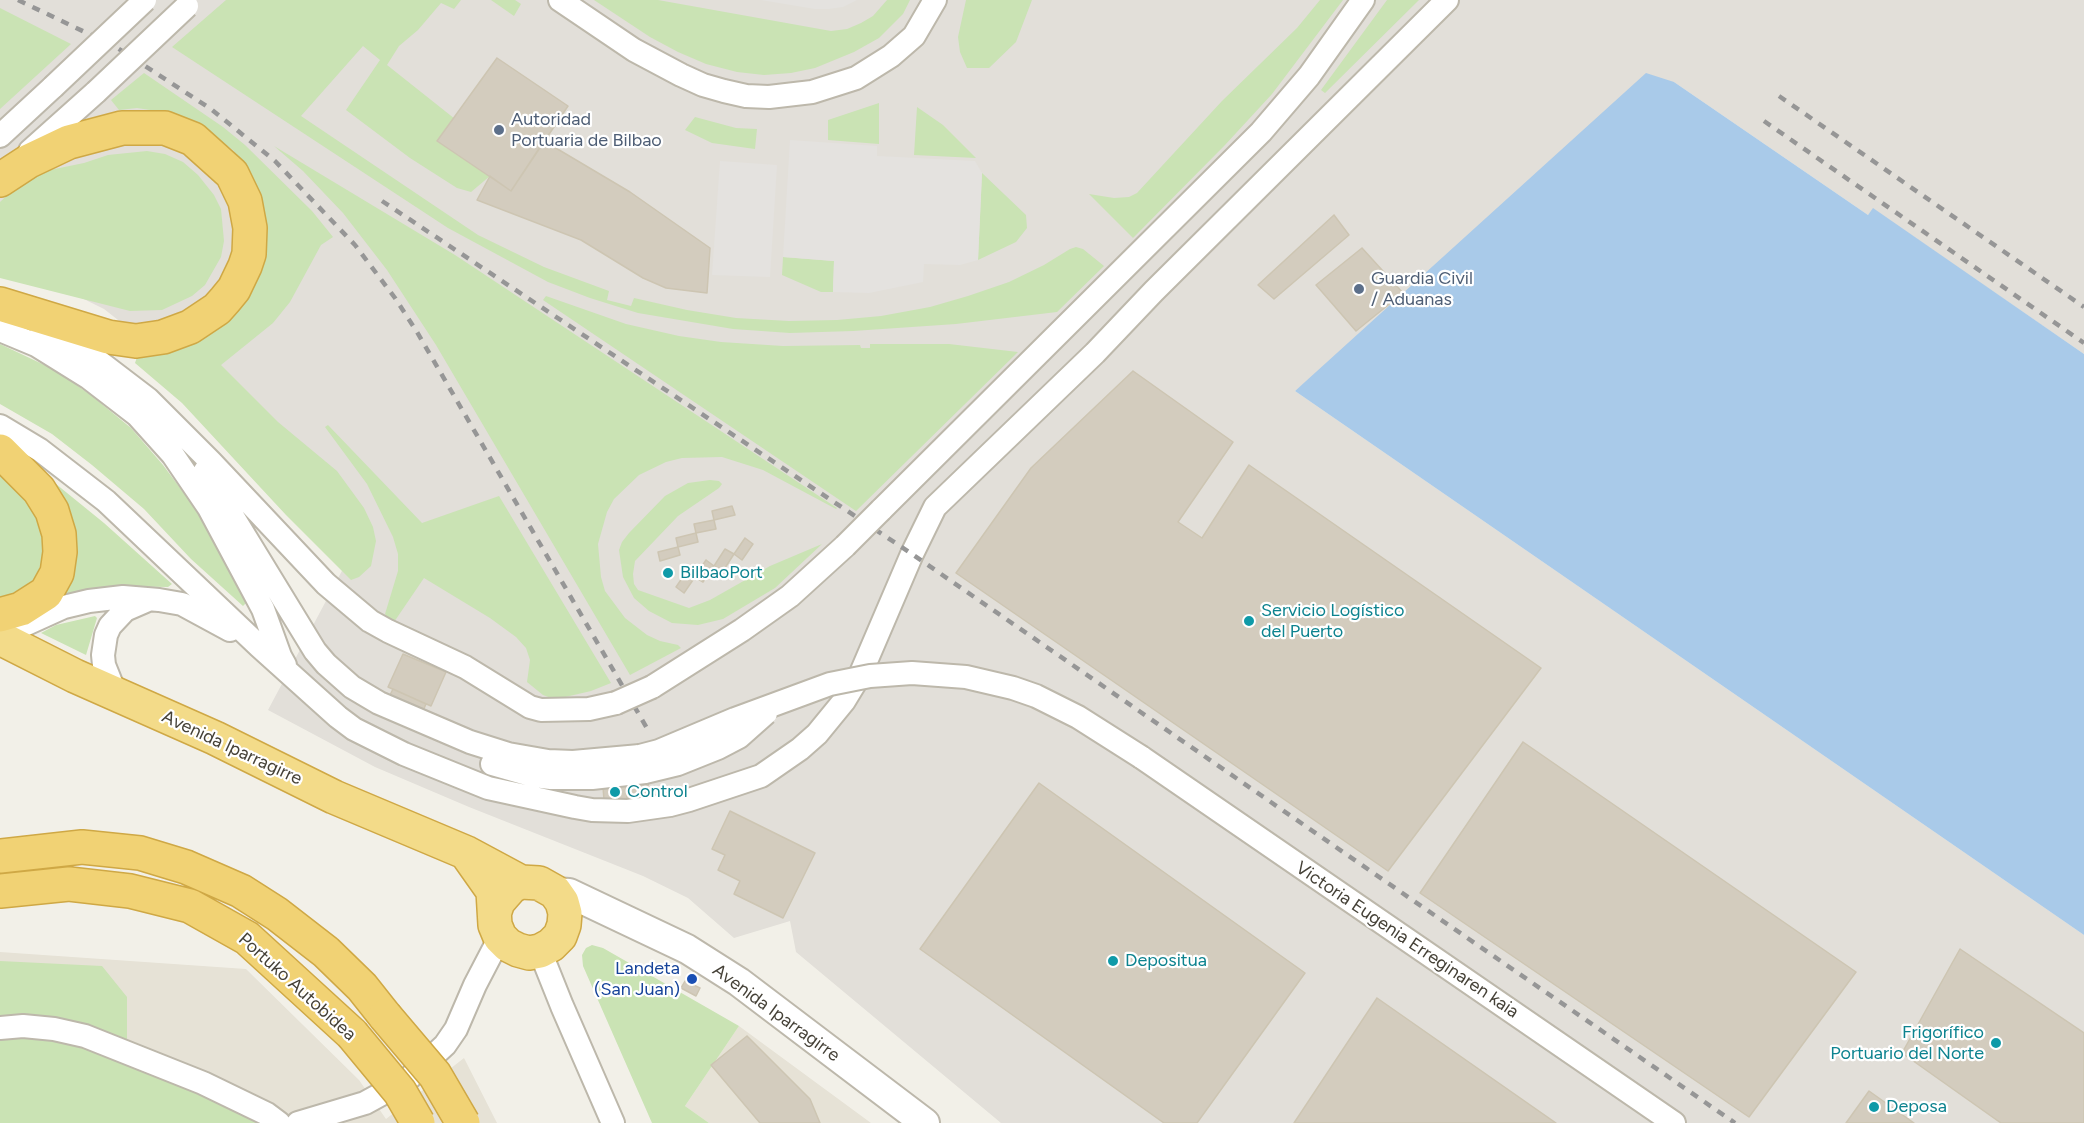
<!DOCTYPE html>
<meta charset="utf-8">
<style>
body{margin:0}
canvas{display:block;background:#f2f0e8}
</style>
<canvas width="2084" height="1123"></canvas>
<script>
const g = document.querySelector('canvas').getContext('2d');
g.lineJoin = 'round';
function paint(path, color) { g.fillStyle = color; g.fill(path, 'evenodd'); }
const shape = rows => new Path2D(rows.map(r => 'M' + r).join(''));
function strokePath(path, color, width, dash) { g.strokeStyle = color; g.lineWidth = width; g.lineCap = dash ? 'butt' : 'round'; g.setLineDash(dash || []); g.stroke(path); }
function write(font, color, halo, rows, align = 'center') {
  g.font = font + ' Figtree,sans-serif'; g.lineWidth = 4.5; g.setLineDash([]); g.textBaseline = 'middle'; g.strokeStyle = halo; g.fillStyle = color; for (const [text, x, y, turn = 0] of rows) {
    g.save(); g.translate(x, y); g.rotate((+turn || 0) * Math.PI / 180); g.textAlign = isNaN(turn) ? turn : align; if (halo) g.strokeText(text, 0, 0); g.fillText(text, 0, 0); g.restore();
  }
}
const residential = shape([
 [0,952,246,969,359,1080,386,1119,464,1058,497,1123,0,1123],
 [739,1026,871,1123,709,1123,685,1106]
]);
const industrial = shape([
 [0,0,2084,0,2084,354,1873,209,1868,215,1674,82,1295,391,2084,935,2084,1123,1001,1123,796,952,790,921,734,938,688,898,643,876,469,807,375,767,268,710,352,552,191,377,104,309,23,269,0,264]
]);
const green = shape([
 [226,0,461,0,454,9,441,3,418,30,399,46,387,65,455,119,437,141,490,176,471,192,457,188,410,158,346,110,380,60,363,46,301,116,478,235,544,267,609,291,607,300,631,306,634,298,687,310,736,318,789,321,837,320,881,316,930,307,968,296,1009,282,1044,265,1070,249,1076,247,1083,249,1104,266,1057,312,956,324,853,331,790,333,733,329,638,313,590,298,548,282,448,228,172,47],
 [491,0,515,0,521,4,514,16],
 [594,0,658,0,831,31,847,29,861,23,873,16,887,0,910,0,903,14,879,38,854,52,815,68,791,73,764,75,737,72,706,64,678,52,650,37],
 [966,0,1032,0,1016,42,989,68,967,68,960,52,958,37],
 [1320,0,1343,0,1272,94,1225,145,1133,238,1089,194,1114,198,1129,197,1137,193,1222,101,1297,28],
 [1387,0,1419,0,1325,93,1321,90],
 [0,8,71,44,0,109],
 [144,73,223,127,245,145,312,211,333,237,321,245,290,302,273,323,221,365,278,422,337,471,364,508,373,527,376,541,371,566,359,577,351,580,286,515,182,403,135,363,137,357,227,317,245,167,233,150,203,128,170,113,137,108,119,110,111,100],
 [879,103,879,144,828,140,828,120],
 [917,107,943,125,976,158,914,155],
 [695,117,736,128,757,129,755,149,712,143,685,130],
 [274,146,455,255,837,508,836,509,763,470,722,457,682,458,666,462,639,475,614,499,607,512,598,544,601,577,605,591,625,618,647,635,660,641,678,645,681,648,630,675,436,345,387,270,343,213,303,171],
 [147,151,165,154,183,162,198,175,214,195,221,209,224,241,221,257,205,285,192,296,162,310,130,311,0,278,0,202,16,187,45,171,84,163,108,155],
 [982,173,1026,215,1027,228,1016,242,978,260],
 [783,257,834,261,833,292,821,292,782,275],
 [546,296,626,324,679,336,721,342,783,346,860,345,861,348,870,348,870,344,949,344,1018,352,856,511,543,300],
 [0,344,55,370,92,396,131,428,163,465,195,508,230,570,246,603,243,606,191,559,144,509,92,465,52,434,0,404],
 [328,425,422,523,499,496,611,683,591,691,561,698,551,698,543,695,527,682,530,660,526,648,516,637,490,618,424,578,392,625,385,614,398,571,398,554,393,537,367,484,325,427],
 [0,473,28,502,39,522,45,538,44,556,35,580,25,590,13,595,0,597],
 [710,480,719,481,722,484,719,488,678,516,635,561,633,574,634,584,638,590,689,608,710,600,770,566,822,544,775,588,723,619,698,625,672,623,649,611,634,598,623,577,619,550,622,542,629,533,665,496,688,483],
 [56,484,104,523,172,584,168,587,111,586,75,593,63,593,54,486],
 [95,616,97,618,86,655,41,633,56,625],
 [592,945,603,948,739,1026,685,1106,709,1123,652,1123,583,966,582,955,586,948],
 [0,961,102,966,127,997,127,1042,0,1020],
 [38,1035,112,1054,265,1123,0,1123,0,1036]
]);
const parking = shape([
 [761,0,857,0,843,7,829,9,815,9],
 [790,140,877,146,877,156,975,161,982,173,978,260,960,265,924,264,923,282,869,293,833,292,834,261,783,257],
 [720,161,777,165,770,277,712,275]
]);
const water = shape([
 [1646,73,1674,82,1868,215,1873,208,2084,354,2084,935,1295,391]
]);
const building = shape([
 [497,58,568,106,511,191,437,141,497,58],
 [544,141,630,192,710,248,707,293,666,288,643,278,581,240,477,200,490,176,511,191,544,141],
 [1334,215,1349,235,1274,299,1258,285,1334,215],
 [1362,248,1403,293,1356,331,1316,285,1362,248],
 [1133,371,1233,442,1178,522,1202,538,1249,465,1541,668,1388,871,956,573,1031,468,1133,371],
 [732,506,735,515,714,520,712,511,732,506],
 [714,520,716,529,696,533,694,524,714,520],
 [696,533,698,542,678,547,676,538,696,533],
 [745,538,753,544,742,560,734,554,745,538],
 [678,547,680,555,660,561,658,552,678,547],
 [725,549,734,554,723,571,714,566,725,549],
 [706,560,714,566,703,582,695,577,706,560],
 [687,571,695,577,684,593,676,587,687,571],
 [403,654,446,672,431,706,388,687,403,654],
 [393,689,426,704,422,713,388,699,393,689],
 [1523,742,1856,972,1749,1117,1420,893,1523,742],
 [625,774,628,809,605,811,602,776,625,774],
 [1039,783,1305,973,1197,1123,1164,1123,920,949,1039,783],
 [648,784,649,798,627,800,626,785,648,784],
 [730,811,815,853,783,918,734,894,740,881,718,870,725,855,712,849,730,811],
 [1960,949,2084,1033,2084,1123,2001,1123,1902,1053,1960,949],
 [685,981,700,988,696,996,681,988,685,981],
 [1377,998,1556,1123,1294,1123,1377,998],
 [747,1036,810,1099,820,1123,760,1123,711,1065,747,1036],
 [1869,1091,1914,1123,1846,1123,1869,1091]
]);
const minor = shape([
 [560,0,634,50,681,75,703,85,724,91,746,96,769,97,812,92,856,78,891,56,914,36,935,0],
 [0,136,53,87],
 [30,151,96,92],
 [41,327,93,357,148,399,211,462,326,584,370,621,388,631,465,667,530,707,541,710,589,709,616,703],
 [0,330,36,345,89,378,137,415,173,455,209,508,263,609,280,656,285,665],
 [0,426,40,450,106,501,259,646,338,717,354,729,404,754,488,788,575,807,592,810,628,811,670,805,689,800,761,776,800,749,817,734,844,701,861,673,912,554,935,507,1095,353,1154,291,1447,0],
 [205,471,315,651,326,664,352,687,379,703,470,742,508,754,548,761,573,762,640,756],
 [881,510,1261,132,1309,76,1363,0],
 [0,636,64,607,89,601,123,597,159,600,182,604,230,630],
 [652,687,742,630,790,596,845,546],
 [122,695,112,685,104,665,103,655,106,635,110,626,125,610,148,600],
 [1141,757,1674,1123],
 [492,764,534,776,551,778,592,778,645,772],
 [540,951,562,1006,613,1123],
 [0,1028,23,1026,54,1029,85,1036,203,1083,267,1114,279,1123],
 [298,1123,365,1103,407,1080,445,1045,456,1029,475,985,500,937]
]);
const tertiary = shape([
 [555,892,569,893,687,949,739,982,925,1123]
]);
const trunk = shape([
 [0,638,75,676,215,738,334,797,467,853,521,882],
 [469,857,493,891,495,925,500,937,508,945,518,950,529,953,540,951,551,945,560,936,564,925,565,913,562,902,555,892,539,883,521,882,512,886,498,902,495,911]
]);
const motorway = shape([
 [0,180,29,161,69,142,122,128,165,128,193,139,232,174,245,201,250,228,249,254,245,266,234,289,225,300,217,309,190,327,163,337,136,341,108,337,0,304],
 [0,451,39,490,52,511,59,534,60,552,57,573,46,593,21,609,0,615],
 [0,856,82,847,140,853,186,867,241,891,277,914,326,952,362,987,385,1016],
 [0,891,69,884,130,891,190,906,247,938,352,1034]
]);
const rail = shape([
 [18,0,116,47,211,109,275,161,355,245,395,298,417,332,648,730],
 [1779,96,2084,307],
 [1764,121,2084,343],
 [382,201,912,554,1735,1123]
]);
const minorBridge = shape([
 [53,87,145,0],
 [96,92,187,6],
 [845,546,881,510],
 [616,703,652,687],
 [640,756,659,751,735,719,830,684,870,676,912,673,966,677,1013,688,1036,696,1078,717,1141,757],
 [645,772,678,764,718,748,739,737,766,713]
]);
const motorwayBridge = shape([
 [385,1016,435,1075,463,1123],
 [352,1034,400,1092,418,1123]
]);
const markers = [
 [499,130,6,"#5c6f8a"],
 [1359,289,6,"#5c6f8a"],
 [668,573,6,"#0f9aa8"],
 [1249,621,6,"#0f9aa8"],
 [615,792,6,"#0f9aa8"],
 [1113,961,6,"#0f9aa8"],
 [692,979,6,"#1a4fb4"],
 [1996,1043,6,"#0f9aa8"],
 [1874,1107,6,"#0f9aa8"]
];
const serviceNames = [
 ["Autoridad",511,120],
 ["Portuaria de Bilbao",511,141],
 ["Guardia Civil",1371,279],
 ["/ Aduanas",1371,300]
];
const cultureNames = [
 ["BilbaoPort",680,573],
 ["Servicio Logístico",1261,611],
 ["del Puerto",1261,632],
 ["Control",627,792],
 ["Depositua",1125,961],
 ["Frigorífico",1984,1033,"right"],
 ["Portuario del Norte",1984,1054,"right"],
 ["Deposa",1886,1107]
];
const streetNames = [
 ["Avenida Iparragirre",232,748,25],
 ["Victoria Eugenia Erreginaren kaia",1407,940,34],
 ["Portuko Autobidea",297,987,42],
 ["Avenida Iparragirre",776,1013,36]
];
const transitNames = [
 ["Landeta",680,969],
 ["(San Juan)",680,990]
];
paint(residential, '#e6e2d6');
paint(industrial, '#e2dfd9');
paint(green, '#cae3b4');
paint(parking, '#e4e2df');
paint(water, '#a9cae9');
paint(building, '#d3ccbe');
strokePath(building, '#cdc5b2', 1.5);
strokePath(minor, '#bdb8ab', 26);
strokePath(tertiary, '#bdb8ab', 32);
strokePath(trunk, '#cfa845', 36);
strokePath(motorway, '#cfa845', 36);
strokePath(minor, '#fff', 22);
strokePath(tertiary, '#fff', 28);
strokePath(trunk, '#f3db89', 33);
strokePath(motorway, '#f1d274', 33);
strokePath(rail, '#969696', 4.5, [8, 8]);
strokePath(minorBridge, '#bdb8ab', 26, []);
strokePath(motorwayBridge, '#cfa845', 36, []);
strokePath(minorBridge, '#fff', 22);
strokePath(motorwayBridge, '#f1d274', 33);
for (const [x, y, r, color] of markers) { const dot = new Path2D(); dot.arc(x, y, r, 0, 2 * Math.PI); g.fillStyle = color; g.fill(dot); strokePath(dot, '#fff', 2); }
write('18px', '#4e5e75', '#fff', serviceNames, 'left');
write('18px', '#0d838f', '#fff', cultureNames, 'left');
write('18px', '#454137', '#fff', streetNames);
write('18px', '#164399', '#fff', transitNames, 'right');
</script>
